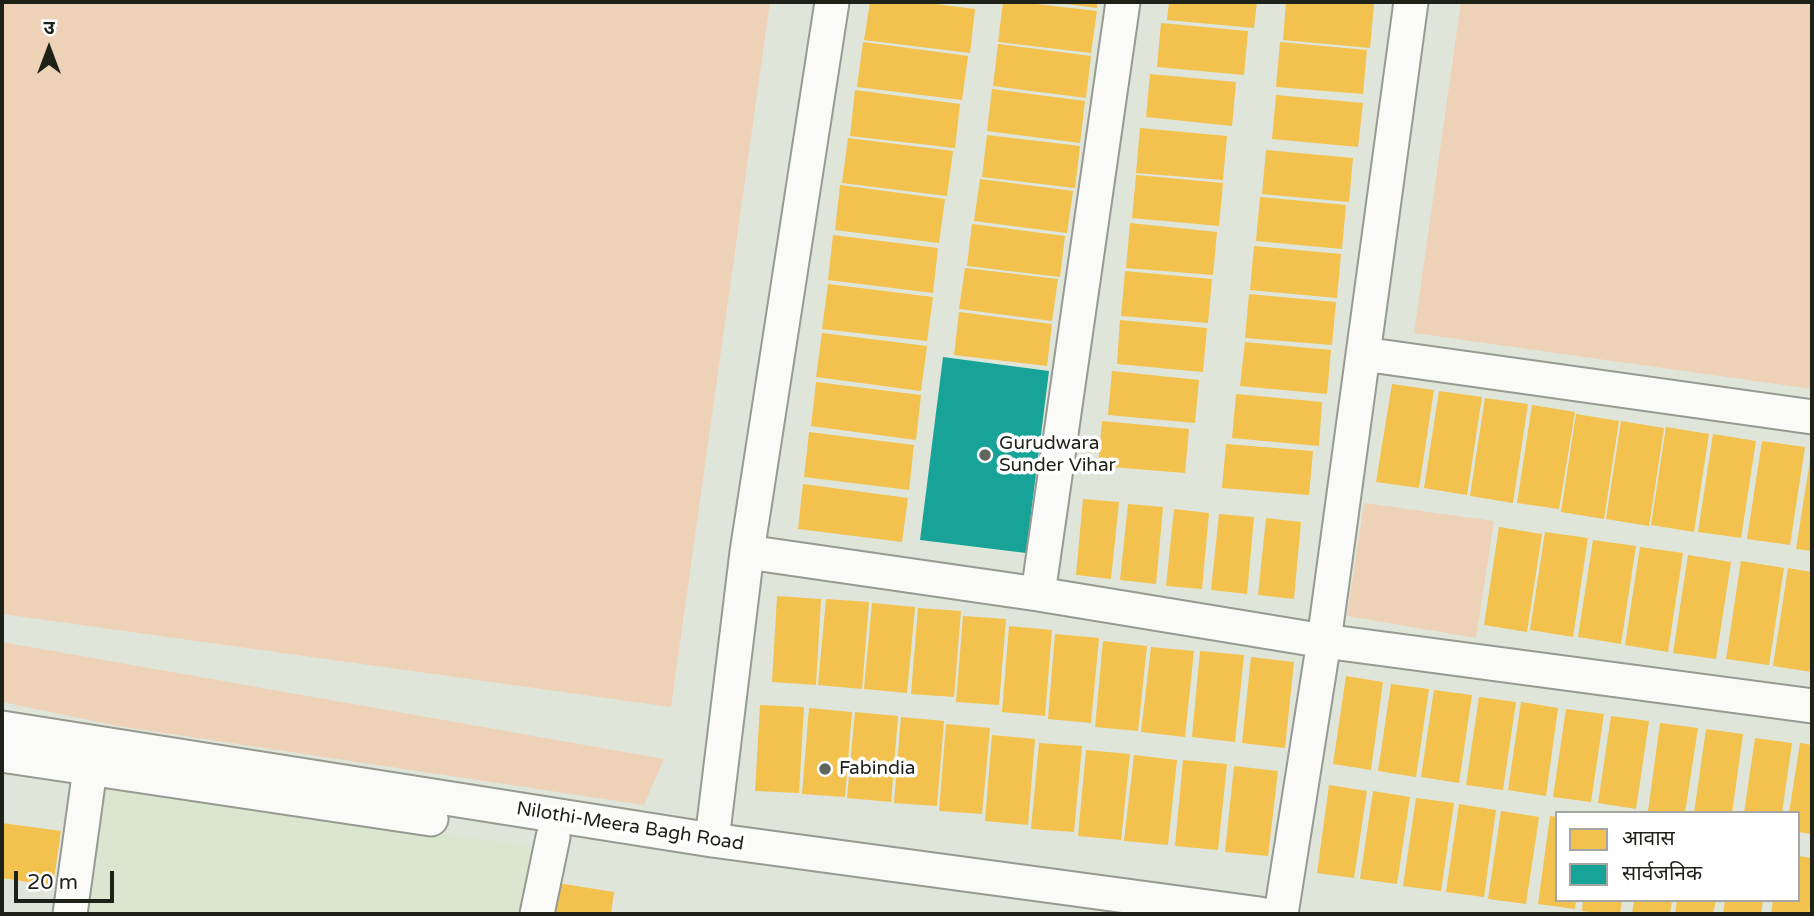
<!DOCTYPE html>
<meta charset="utf-8">
<style>
body{margin:0}
#map{position:relative;width:1814px;height:916px;overflow:hidden;background:#e0e5d9;font-family:"Varela Round","Noto Sans Devanagari",sans-serif}
canvas{display:block}
.frame{position:absolute;inset:0;border:4px solid #1d2118;pointer-events:none}
.legend{position:absolute;left:1555px;top:811px;width:245px;height:91px;box-sizing:border-box;background:#fff;border:2px solid #a5a6a3;margin:0;padding:9px 12px;list-style:none;font-size:21px;color:#1d2118}
.legend li{display:flex;align-items:center;gap:14px;height:35px}
.legend b{width:35px;border:2px solid #a5a6a3}
.north{position:absolute;left:14px;top:14px;width:70px;height:70px;-webkit-text-stroke:5px #fff;paint-order:stroke;rotate:0deg;font-size:19px;font-weight:700;line-height:28px;text-align:center;color:#1d2118}
.north::after{content:'';display:block;margin:auto;width:24px;height:32px;background:#1d2118;clip-path:polygon(50% 0,100% 100%,50% 72%,0 100%)}
.scale{position:absolute;left:14px;top:871px;width:100px;height:32px;box-sizing:border-box;border:4px solid #1d2118;border-top:0;padding-left:9px;font-size:21px;line-height:24px;white-space:nowrap;color:#1d2118;-webkit-text-stroke:5px #fff;paint-order:stroke}
</style>
<div id="map">
<canvas width="1814" height="916"></canvas>
<div class="frame"></div>
<ul class="legend">
<li><b style="height:19px;background:#f2c14e"></b>आवास</li>
<li><b style="height:19px;background:#17a398"></b>सार्वजनिक</li>
</ul>
<div class="north">उ</div>
<div class="scale">20 m</div>
</div>
<script>
const g = document.querySelector('canvas').getContext('2d');
g.lineJoin = 'round';
function paint(path, color) { g.fillStyle = color; g.fill(path, 'evenodd'); }
const shape = rows => new Path2D(rows.map(r => 'M' + r).join(''));
function strokePath(path, color, width, dash) { g.strokeStyle = color; g.lineWidth = width; g.lineCap = dash ? 'butt' : 'round'; g.setLineDash(dash || []); g.stroke(path); }
function write(font, color, halo, rows, align = 'center') {
  g.font = font + ' "Varela Round",sans-serif'; g.lineWidth = 7; g.setLineDash([]); g.textBaseline = 'middle'; g.strokeStyle = halo; g.fillStyle = color; for (const [text, x, y, turn = 0] of rows) {
    g.save(); g.translate(x, y); g.rotate((+turn || 0) * Math.PI / 180); g.textAlign = isNaN(turn) ? turn : align; if (halo) g.strokeText(text, 0, 0); g.fillText(text, 0, 0); g.restore();
  }
}
const built = shape([
 [100,782,547,849,538,914,85,914]
]);
const green = shape([
 [2,2,770,2,671,707,2,614],
 [1461,2,1812,2,1812,389,1414,333],
 [1364,503,1494,521,1476,638,1347,616],
 [2,642,664,759,644,805,118,726,2,702]
]);
const homes = shape([
 [870,2,920,2,975,9,970,53,864,40],
 [1003,2,1019,2,1097,11,1091,53,998,42],
 [1058,2,1097,2,1097,8,1058,3],
 [1169,2,1257,2,1254,28,1167,20],
 [1286,2,1351,2,1374,4,1370,48,1283,40],
 [1161,23,1248,31,1244,75,1157,67],
 [863,42,968,56,962,100,857,87],
 [1280,42,1367,50,1363,94,1276,87],
 [998,44,1091,56,1086,98,993,86],
 [1150,74,1236,82,1232,126,1146,117],
 [992,89,1085,101,1080,143,987,131],
 [855,90,960,104,955,148,850,136],
 [1276,95,1363,103,1358,147,1272,139],
 [1140,128,1227,136,1223,180,1136,173],
 [987,135,1080,146,1075,188,982,177],
 [848,138,953,151,947,196,842,183],
 [1266,150,1353,158,1349,202,1262,194],
 [1136,175,1223,183,1219,226,1132,218],
 [980,179,1073,191,1067,233,974,221],
 [840,185,945,199,939,243,835,230],
 [1260,197,1346,205,1342,249,1256,241],
 [1130,223,1217,232,1213,275,1126,268],
 [972,224,1065,236,1060,277,967,266],
 [833,235,938,248,933,293,828,280],
 [1254,246,1341,254,1337,298,1250,290],
 [965,268,1058,279,1052,321,959,309],
 [1125,271,1212,279,1208,323,1121,316],
 [828,284,933,297,927,341,822,329],
 [1249,294,1336,302,1332,345,1245,338],
 [959,312,1052,324,1047,366,954,355],
 [1120,320,1207,328,1203,372,1117,364],
 [822,333,927,346,921,391,816,377],
 [1245,342,1331,350,1327,394,1240,386],
 [1112,371,1199,380,1195,423,1108,415],
 [816,382,921,395,916,440,811,426],
 [1392,384,1434,390,1419,488,1376,482],
 [1439,391,1482,397,1467,495,1424,488],
 [1236,394,1322,402,1319,446,1232,438],
 [1485,398,1528,404,1513,503,1470,496],
 [1532,405,1575,412,1559,509,1517,503],
 [1576,414,1619,421,1604,519,1561,512],
 [1102,421,1189,429,1185,473,1098,466],
 [1621,421,1664,428,1649,526,1606,519],
 [1666,427,1709,434,1694,532,1651,525],
 [809,432,914,445,909,490,804,477],
 [1713,434,1756,441,1741,538,1698,532],
 [1762,441,1805,447,1790,545,1747,539],
 [1226,444,1313,451,1309,495,1222,488],
 [1811,454,1812,454,1812,551,1796,549],
 [803,484,908,498,902,542,798,529],
 [1083,499,1119,502,1111,579,1076,575],
 [1128,504,1163,507,1156,584,1120,580],
 [1174,509,1209,513,1202,589,1166,586],
 [1219,514,1254,517,1247,594,1211,590],
 [1266,518,1301,522,1294,599,1258,595],
 [1499,527,1542,534,1527,632,1484,625],
 [1545,532,1588,538,1573,637,1530,630],
 [1593,540,1636,546,1621,644,1578,637],
 [1640,547,1683,553,1668,652,1625,645],
 [1688,555,1731,562,1716,659,1673,653],
 [1741,561,1784,568,1769,665,1726,659],
 [1788,568,1812,572,1812,672,1773,666],
 [777,596,821,599,816,685,772,682],
 [826,599,869,602,862,689,818,685],
 [872,603,915,607,907,693,864,689],
 [918,608,961,611,954,697,911,694],
 [963,616,1006,619,999,705,956,702],
 [1009,626,1052,630,1045,716,1002,712],
 [1055,634,1099,638,1091,723,1048,719],
 [1103,641,1147,646,1138,731,1095,727],
 [1151,647,1194,651,1185,737,1141,732],
 [1200,651,1244,655,1235,742,1192,737],
 [1251,657,1294,662,1285,748,1242,743],
 [1346,676,1383,682,1371,770,1333,764],
 [1391,684,1429,689,1416,777,1378,771],
 [1434,690,1472,695,1459,783,1421,777],
 [1479,697,1516,702,1503,790,1466,785],
 [1521,702,1558,708,1546,796,1508,790],
 [760,705,804,707,799,793,755,791],
 [809,708,852,712,845,797,802,794],
 [1566,709,1604,714,1591,802,1553,797],
 [855,712,898,716,891,802,847,798],
 [1611,716,1649,721,1636,809,1598,803],
 [901,717,944,721,937,806,894,803],
 [1660,723,1698,728,1685,813,1648,811],
 [946,724,990,728,982,814,939,811],
 [1706,729,1743,734,1732,813,1694,813],
 [992,735,1035,739,1028,825,985,821],
 [1755,738,1792,743,1782,813,1744,813],
 [1039,743,1082,746,1074,832,1031,829],
 [1800,743,1812,745,1812,834,1798,832,1798,813,1789,813],
 [1086,750,1130,754,1121,840,1078,836],
 [1134,755,1177,760,1168,845,1124,841],
 [1183,760,1227,764,1218,850,1175,846],
 [1234,766,1278,771,1268,856,1225,852],
 [1329,785,1367,791,1354,878,1317,873],
 [1373,791,1410,797,1397,884,1360,879],
 [1416,798,1454,803,1441,891,1403,886],
 [1459,804,1496,810,1484,897,1446,892],
 [1501,811,1539,817,1526,904,1488,899],
 [1550,816,1557,817,1557,900,1576,900,1575,909,1538,904],
 [2,823,61,831,53,886,2,878],
 [1798,856,1812,858,1812,894,1809,914,1771,914,1773,900,1798,900],
 [557,883,614,892,611,914,552,914],
 [1583,900,1622,900,1620,914,1604,914,1582,911],
 [1634,900,1672,900,1670,914,1632,914],
 [1677,900,1716,900,1713,914,1675,914],
 [1725,900,1763,900,1761,914,1723,914]
]);
const public = shape([
 [943,357,1049,371,1026,553,920,540]
]);
const minor = shape([
 [1123,2,1038,594,1324,641,1812,706],
 [1363,354,1812,417],
 [747,552,832,2],
 [2,728,712,840,1260,914],
 [2,755,431,819],
 [712,840,747,552,1038,594],
 [70,914,93,747],
 [537,914,553,837],
 [1281,914,1324,641,1411,2]
]);
const markers = [
 [985,455,7,"#61665c"],
 [825,769,7,"#61665c"]
];
const poiNames = [
 ["Gurudwara",999,444],
 ["Sunder Vihar",999,466],
 ["Fabindia",839,769]
];
const streetNames = [
 ["Nilothi-Meera Bagh Road",630,827,9]
];
paint(built, '#dce5cf');
paint(green, '#eed2b7');
paint(homes, '#f2c14e');
paint(public, '#17a398');
strokePath(minor, '#969a91', 37);
strokePath(minor, '#fafbf9', 33);
for (const [x, y, r, color] of markers) { const dot = new Path2D(); dot.arc(x, y, r, 0, 2 * Math.PI); g.fillStyle = color; g.fill(dot); strokePath(dot, '#fff', 2.5); }
write('19px', '#1d2118', '#fff', poiNames, 'left');
write('19px', '#1d2118', '#fff', streetNames);
</script>
